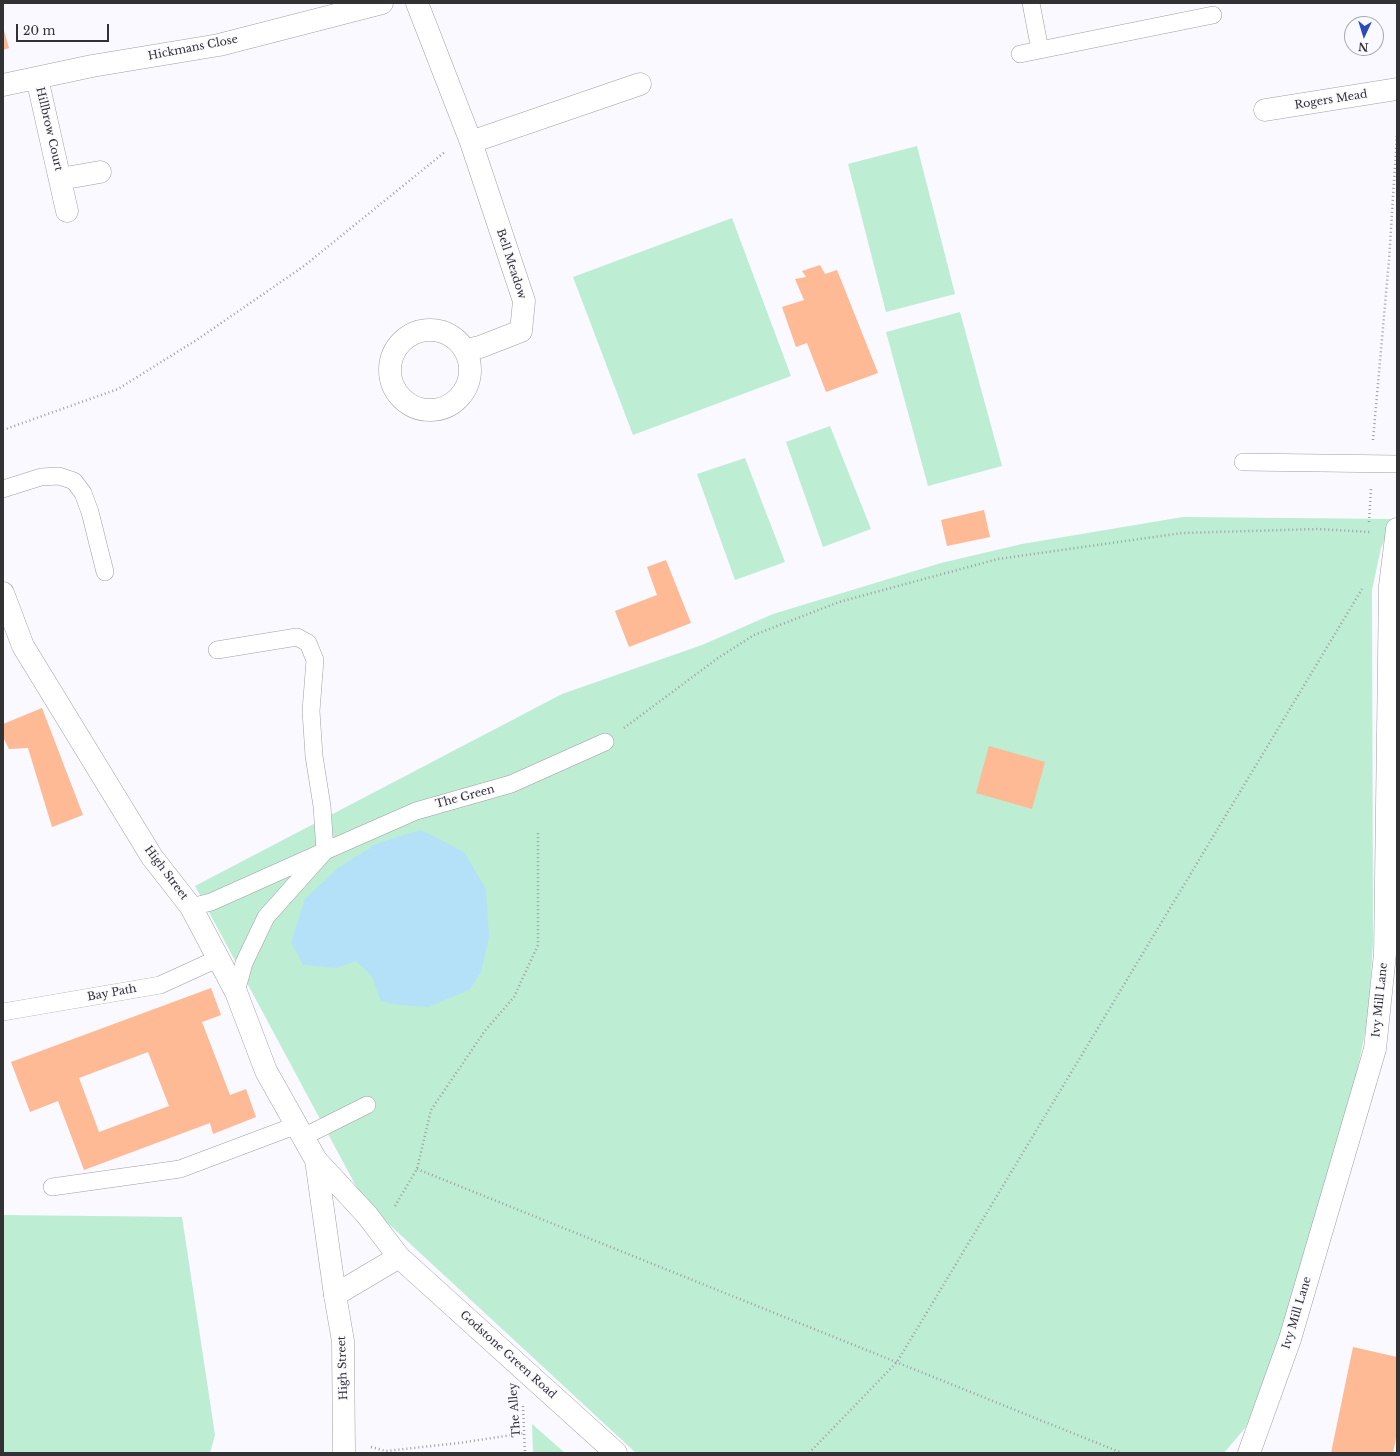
<!DOCTYPE html>
<style>
body{margin:0}
#map{position:relative;width:1400px;height:1456px;overflow:hidden;background:#f9f9ff;font-family:"Libre Baskerville",serif}
canvas{display:block}
.frame{position:absolute;inset:0;border:4px solid #323235;pointer-events:none}
.north{position:absolute;left:1344px;top:16px;width:40px;height:40px;box-sizing:border-box;background:#f9f9ff;border:1px solid #a9a9ae;border-radius:50%;rotate:184deg;font-size:11px;font-weight:700;line-height:16px;text-align:center;color:#323235}
.north::after{content:'';display:block;margin:auto;width:14px;height:18px;background:#2c4bbb;clip-path:polygon(50% 0,100% 100%,50% 72%,0 100%)}
.scale{position:absolute;left:16px;top:24px;width:93px;height:18px;box-sizing:border-box;border:2px solid #323235;border-top:0;padding-left:5px;font-size:12px;line-height:14px;white-space:nowrap;color:#323235;-webkit-text-stroke:3px #f9f9ff;paint-order:stroke}
</style>
<div id="map">
<canvas width="1400" height="1456"></canvas>
<div class="frame"></div>
<div class="north">N</div>
<div class="scale">20 m</div>
</div>
<script>
const g = document.querySelector('canvas').getContext('2d');
g.lineJoin = 'round';
function paint(path, color) { g.fillStyle = color; g.fill(path, 'evenodd'); }
const shape = rows => new Path2D(rows.map(r => 'M' + r).join(''));
function strokePath(path, color, width, dash) { g.strokeStyle = color; g.lineWidth = width; g.lineCap = dash ? 'butt' : 'round'; g.setLineDash(dash || []); g.stroke(path); }
function write(font, color, halo, rows, align = 'center') {
  g.font = font + ' "Libre Baskerville",serif'; g.lineWidth = 3; g.setLineDash([]); g.textBaseline = 'middle'; g.strokeStyle = halo; g.fillStyle = color; for (const [text, x, y, turn = 0] of rows) {
    g.save(); g.translate(x, y); g.rotate((+turn || 0) * Math.PI / 180); g.textAlign = isNaN(turn) ? turn : align; if (halo) g.strokeText(text, 0, 0); g.fillText(text, 0, 0); g.restore();
  }
}
const green = shape([
 [917,146,955,294,886,312,848,164],
 [732,218,791,376,633,435,573,277],
 [960,312,1002,466,928,486,886,332],
 [830,426,871,529,823,547,786,442],
 [745,458,785,562,735,580,697,474],
 [1183,517,1393,519,1381,548,1372,590,1373,940,1369,1013,1345,1131,1265,1383,1245,1428,1224,1453,636,1453,364,1201,195,886,562,694,702,645,773,614,941,563,1022,544],
 [3,1215,182,1217,215,1435,210,1453,3,1453],
 [532,1424,565,1453,533,1453]
]);
const water = shape([
 [421,830,464,852,486,889,489,937,481,972,469,990,428,1007,400,1005,381,1001,372,976,356,961,336,968,303,965,291,942,305,899,338,868,378,843]
]);
const building = shape([
 [3,27,9,48,3,50],
 [820,265,825,274,837,270,878,373,826,392,807,343,796,347,782,307,804,300,795,279,806,277,802,271],
 [984,510,990,537,947,546,941,520],
 [666,560,691,623,629,647,615,611,657,595,647,567],
 [42,708,83,815,52,827,28,748,9,749,3,737,3,724],
 [989,746,1045,762,1032,809,976,793],
 [211,988,221,1015,202,1022,230,1095,246,1089,256,1117,213,1134,210,1123,84,1170,58,1101,30,1112,11,1062],
 [148,1052,169,1106,99,1132,79,1078],
 [1353,1347,1397,1357,1397,1433,1393,1453,1331,1453]
]);
const path = shape([
 [3,430,118,389,198,339,304,266,446,151],
 [1373,440,1389,260,1397,134],
 [1369,522,1371,489],
 [624,728,718,658,754,635,839,602,998,559,1182,533,1318,529,1370,532],
 [417,1169,1122,1453],
 [395,1206,417,1169,431,1110,484,1032,514,997,538,945,538,831],
 [523,1406,525,1453],
 [371,1447,386,1451,459,1443,525,1433],
 [809,1453,897,1362,1362,589]
]);
const service = shape([
 [1031,3,1040,50],
 [1020,54,1213,15],
 [1243,462,1397,464],
 [3,489,41,477,59,476,74,481,83,493,90,512,105,572],
 [191,907,211,902,325,851,322,806,314,756,311,711,315,660,308,643,297,637,217,650],
 [236,992,244,963,266,917,325,851,416,811,511,784,605,742],
 [3,1012,160,985,217,959],
 [303,1137,367,1105],
 [52,1187,180,1169,297,1125]
]);
const minor = shape([
 [417,3,471,142,524,301,521,331,480,347,465,350],
 [37,78,67,211],
 [3,85,92,66,219,45,382,3],
 [1265,110,1397,89],
 [471,142,640,84],
 [60,179,100,172],
 '390 370a40 40 0 1 1 80 0a40 40 0 1 1-80 0Z',
 [1249,1453,1290,1339,1375,1049,1385,954,1390,586,1397,529]
]);
const secondary = shape([
 [3,593,23,646,152,857,191,907,236,992,266,1071,316,1160,367,1215,399,1257],
 [316,1160,335,1295]
]);
const primary = shape([
 [344,1453,343,1341,335,1295,399,1257,616,1453]
]);
const streetNames = [
 ["Hickmans Close",193,48,-11],
 ["Rogers Mead",1331,100,-9],
 ["Hillbrow Court",49,129,77],
 ["Bell Meadow",511,264,72],
 ["The Green",465,797,-15],
 ["High Street",166,873,53],
 ["Bay Path",112,993,-10],
 ["Ivy Mill Lane",1380,1000,-84],
 ["Ivy Mill Lane",1297,1313,-73],
 ["Godstone Green Road",508,1355,42],
 ["High Street",343,1368,-92],
 ["The Alley",515,1410,-94]
];
paint(green, '#bdedd2');
paint(water, '#b5e1f8');
paint(building, '#feb995');
strokePath(service, '#9f9fa5', 18);
strokePath(minor, '#9f9fa5', 23);
strokePath(secondary, '#9f9fa5', 23);
strokePath(primary, '#9f9fa5', 23);
strokePath(path, '#9e9ea3', 2.5, [1, 3]);
strokePath(service, '#fff', 17);
strokePath(minor, '#fff', 22);
strokePath(secondary, '#fff', 22);
strokePath(primary, '#fff', 22);
write('11px', '#323235', '#f9f9ff', streetNames);
</script>
